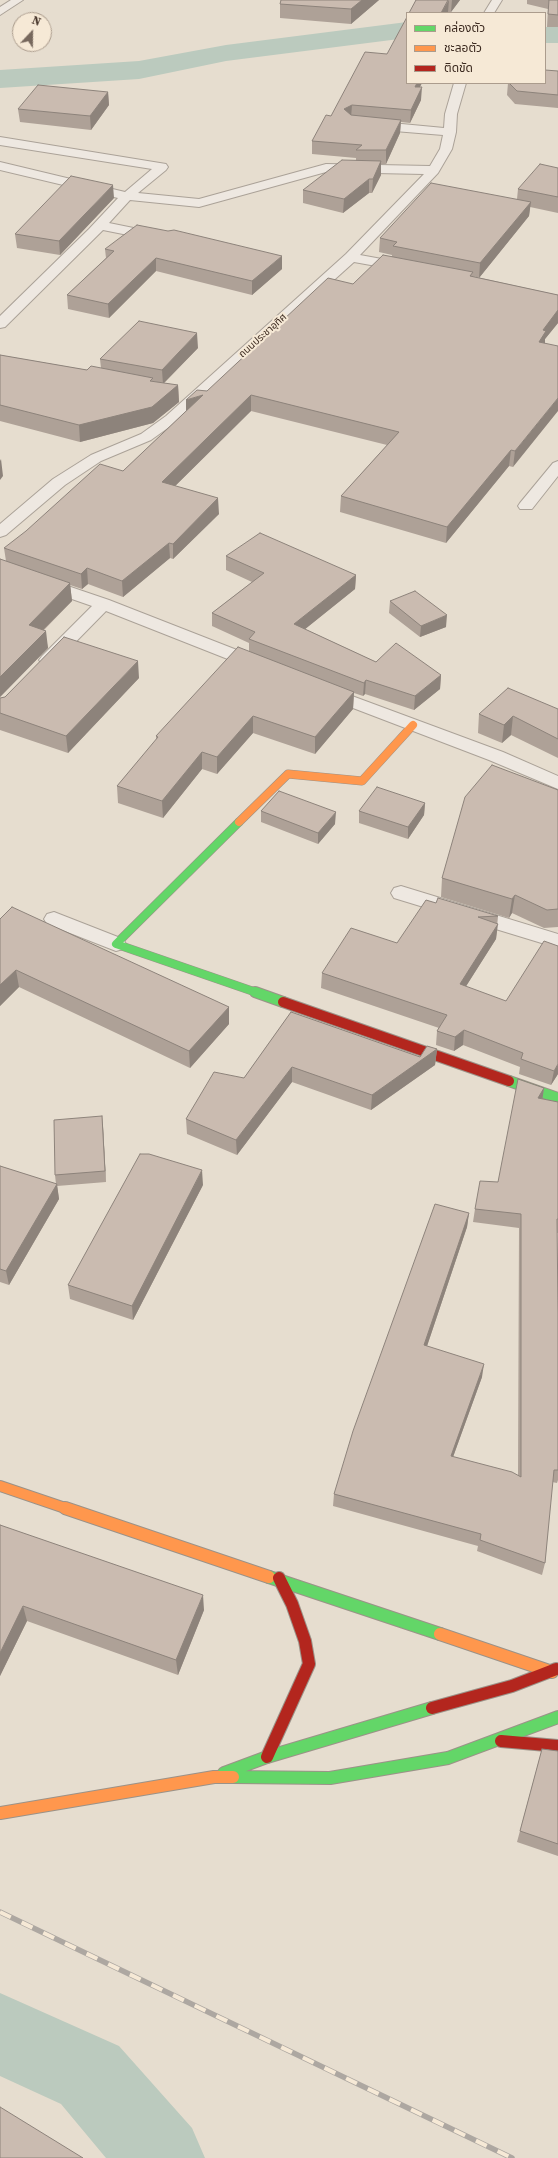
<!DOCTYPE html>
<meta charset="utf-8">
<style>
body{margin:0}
#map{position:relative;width:558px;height:2158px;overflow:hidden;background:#e6ddcf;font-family:"Source Serif 4","Noto Sans Thai",serif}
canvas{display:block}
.legend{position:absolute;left:406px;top:12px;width:140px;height:72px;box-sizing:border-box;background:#f6e9d6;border:1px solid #ab9c8d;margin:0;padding:5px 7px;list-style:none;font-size:12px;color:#3b291f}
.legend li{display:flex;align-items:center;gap:8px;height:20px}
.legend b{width:20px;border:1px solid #ab9c8d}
.north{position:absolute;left:12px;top:12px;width:40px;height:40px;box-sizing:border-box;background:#f6e9d6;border:1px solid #ab9c8d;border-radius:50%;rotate:22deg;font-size:11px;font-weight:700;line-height:16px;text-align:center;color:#3b291f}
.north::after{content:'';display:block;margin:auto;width:14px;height:18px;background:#77685d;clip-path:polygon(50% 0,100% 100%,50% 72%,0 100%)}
</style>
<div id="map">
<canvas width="558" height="2158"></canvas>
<ul class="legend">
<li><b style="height:5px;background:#63d668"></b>คล่องตัว</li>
<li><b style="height:5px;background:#ff974d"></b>ชะลอตัว</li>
<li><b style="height:5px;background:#b3261e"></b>ติดขัด</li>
</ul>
<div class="north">N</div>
</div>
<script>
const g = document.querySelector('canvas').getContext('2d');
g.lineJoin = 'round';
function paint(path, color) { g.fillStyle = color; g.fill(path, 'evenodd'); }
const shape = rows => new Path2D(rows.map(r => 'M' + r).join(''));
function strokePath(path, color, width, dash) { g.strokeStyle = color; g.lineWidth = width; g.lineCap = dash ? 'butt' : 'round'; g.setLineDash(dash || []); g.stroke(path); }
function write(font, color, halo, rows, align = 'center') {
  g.font = font + ' "Source Serif 4","Noto Sans Thai",serif'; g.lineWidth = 4; g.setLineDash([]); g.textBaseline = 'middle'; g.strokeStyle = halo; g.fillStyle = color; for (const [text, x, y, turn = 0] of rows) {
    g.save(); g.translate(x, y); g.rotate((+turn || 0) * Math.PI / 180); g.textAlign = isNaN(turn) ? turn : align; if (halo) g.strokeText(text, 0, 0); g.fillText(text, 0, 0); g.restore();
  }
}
const water = shape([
 [0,1996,85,2041,60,2093,0,2072]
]);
const river = shape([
 [407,22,407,38,226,61,139,79,0,88,0,70,139,61,226,45,407,22],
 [545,27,558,27,558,43,545,43,545,27],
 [0,1993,119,2046,192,2128,205,2158,106,2158,61,2104,0,2076,0,1993]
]);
const street = shape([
 [11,0,23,0,0,15,0,7,11,0],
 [492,0,502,0,494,13,484,13,492,0],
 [454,83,466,83,457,114,456,132,452,149,438,173,360,255,409,264,411,267,409,270,404,271,354,262,176,422,151,440,101,461,65,485,6,535,0,537,0,524,53,479,91,455,141,434,166,416,346,254,424,174,326,172,199,207,130,200,109,223,163,234,165,237,163,240,158,241,103,230,5,327,0,328,0,316,89,229,118,198,0,170,0,162,125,192,152,169,0,145,0,137,166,164,168,167,166,170,138,193,199,199,326,164,430,166,440,149,443,135,370,129,364,125,370,121,444,128,445,114,454,83],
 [558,461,558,476,532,509,520,509,518,506,520,503,553,463,558,461],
 [0,563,109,600,265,661,268,665,265,669,259,670,253,669,106,611,54,664,48,665,42,664,39,660,42,656,92,606,0,574,0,563],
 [325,686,503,752,558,776,558,789,489,760,319,695,316,691,319,687,325,686],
 [401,886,558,934,558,948,394,898,391,893,394,888,401,886],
 [54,912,123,939,126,944,123,949,116,951,47,924,44,919,47,914,54,912]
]);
const fastFar2 = shape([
 [239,822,116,944,258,993]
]);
const fastFar1 = shape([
 [255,992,283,1002],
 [509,1081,558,1098]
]);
const fast = shape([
 [269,1577,440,1634],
 [224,1773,267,1757,432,1708],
 [233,1777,330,1778,448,1758,558,1717]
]);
const slowFar2 = shape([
 [239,822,288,774,362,781,413,725]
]);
const slowFar1 = shape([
 [0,1486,68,1509]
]);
const slow = shape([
 [65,1508,269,1577],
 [440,1634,552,1672],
 [0,1813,214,1777,233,1777]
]);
const jamFar1 = shape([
 [283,1002,509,1081]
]);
const jam = shape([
 [432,1708,512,1686,556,1669],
 [501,1741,558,1746],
 [267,1757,309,1664,305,1641,292,1604,279,1578]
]);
const rail = shape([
 [0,1912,512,2158]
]);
const wall = shape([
 [379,0,351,24,280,18,280,4],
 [416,0,460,0,451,12,448,12,447,13,409,13],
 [527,0,558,0,558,27,547,27,548,9,527,4],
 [387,54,420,87,421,100,410,123,401,122,400,133,386,164,381,164,381,175,372,193,369,193,343,213,303,203,303,190,356,161,356,158,312,154,312,141,331,116],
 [558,71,558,108,515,104,507,95,508,83,545,83],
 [108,92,109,105,91,130,20,122,18,109],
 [558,168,558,213,530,207,529,216,479,278,472,276,558,295,558,323,545,339,513,467,509,466,446,543,340,512,341,496,387,445,251,411,175,486,219,514,173,559,170,558,123,597,88,584,82,589,70,585,72,601,44,630,48,648,0,697,0,559,6,561,4,548,123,471,207,391,353,284,392,256,392,255,379,252,380,238,517,199,518,189],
 [114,198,60,255,17,248,15,234],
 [105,249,282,269,252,295,156,271,109,318,68,309,67,295,106,258],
 [198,348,164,383,178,385,179,402,153,423,80,442,0,421,0,355,87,370,101,368,100,359],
 [226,556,356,575,355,589,305,629,376,662,441,675,440,689,414,710,365,694,363,696,354,693,353,709,315,754,253,733,217,774,202,769,163,818,118,803,117,786,156,740,156,736,249,651,249,643,212,626,212,613,252,582,226,570],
 [390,601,446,627,420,637,389,613],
 [139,678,68,753,0,730,0,698],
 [558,709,558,758,511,735,502,743,478,733,479,714],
 [558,790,558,927,544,928,512,913,509,918,441,897,442,878],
 [425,803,424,815,408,839,359,823,359,811],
 [261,811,335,824,318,844,261,822],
 [436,903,498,916,496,939,466,986,558,1074,551,1085,519,1074,520,1067,463,1045,454,1051,436,1045,437,1031,439,1028,321,988,322,973,397,943],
 [0,919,229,1007,229,1024,190,1068,19,987,0,1006],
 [291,1012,420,1057,437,1049,435,1065,371,1110,292,1082,237,1155,187,1134,186,1119,244,1078],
 [544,1088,542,1099,558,1102,558,1233,557,1233,558,1312,558,1480,557,1483,552,1482,545,1563,542,1575,477,1551,478,1546,333,1506,334,1494,469,1213,467,1227,427,1346,482,1377,453,1457,518,1476,519,1228,473,1222,475,1209,498,1182],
 [102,1116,103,1127,106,1182,57,1186,59,1199,9,1285,0,1282,0,1166,56,1184,55,1175],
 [203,1185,133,1320,70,1299,68,1285],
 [0,1525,204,1610,178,1675,27,1621,0,1676],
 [542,1749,558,1751,558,1856,517,1842]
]);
const shadedWall = shape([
 [362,0,379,0,351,24,351,9],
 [449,0,448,12,447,13,441,13],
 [452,0,460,0,451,12],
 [417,83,422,83,414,99,415,87],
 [422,87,421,100,410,123,411,110],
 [108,92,109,105,91,130,90,116],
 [352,105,351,118,344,109],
 [401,120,400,133,386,164,386,150],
 [381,161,381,175,372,193,373,179],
 [369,179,369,193,343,213,344,199],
 [113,185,114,198,60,255,59,241],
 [531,202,529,216,479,278,480,263],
 [282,256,282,269,252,295,252,281],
 [156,258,156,271,109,318,108,304],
 [558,310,558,323,545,339,545,346,539,342,543,330],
 [197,333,198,348,163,384,162,370],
 [178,385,179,402,153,423,80,442,79,425],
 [203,395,186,415,186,400],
 [251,395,251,411,163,498,162,482],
 [558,398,558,411,513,467,515,451],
 [511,450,509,466,446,543,447,527],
 [1,459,3,476,0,480,0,461],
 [218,498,219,514,173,559,173,544],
 [169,543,170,558,123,597,122,581],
 [87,568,88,584,82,589,81,574],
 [356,575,355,589,294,638,294,624],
 [70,583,72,601,31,642,29,625],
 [447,615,446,627,420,637,421,626],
 [46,631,48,648,0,697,0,677],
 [138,661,139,678,68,753,66,736],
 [441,675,440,689,414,710,415,696],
 [366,680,365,694,363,696,364,683],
 [354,692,353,709,315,754,315,737],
 [253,716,253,733,217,774,217,757],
 [513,716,511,735,502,743,504,725],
 [202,752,202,769,163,818,162,801],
 [425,803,424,815,408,839,408,827],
 [336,812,335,824,318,844,318,833],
 [515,895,512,913,509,918,512,899],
 [498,924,496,939,458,999,460,984],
 [16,970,19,987,0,1006,0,985],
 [229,1007,229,1024,190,1068,189,1051],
 [464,1030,463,1045,454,1051,455,1037],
 [437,1049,435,1065,371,1110,372,1095],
 [558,1064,558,1074,551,1085,554,1071],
 [292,1067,292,1082,237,1155,236,1140],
 [544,1088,542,1102,538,1098],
 [102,1116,103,1127,106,1182,105,1171],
 [202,1170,203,1185,133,1320,132,1306],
 [57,1184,59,1199,9,1285,6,1271],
 [469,1213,467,1227,423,1358,424,1345],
 [484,1364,482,1377,449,1468,451,1456],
 [203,1595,204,1610,178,1675,176,1660],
 [23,1606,27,1621,0,1676,0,1653]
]);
const building = shape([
 [281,0,362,0,351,9,280,4,281,0],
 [416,0,448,0,441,13,409,13,416,0],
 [549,0,558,0,558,15,548,14,549,0],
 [407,17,407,83,417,83,415,87,422,87,411,110,352,105,344,109,351,115,401,120,386,150,356,150,362,145,312,141,326,115,331,116,365,52,387,54,407,17],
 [545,70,558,71,558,95,517,91,509,83,545,83,545,70],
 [38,85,108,92,90,116,18,109,38,85],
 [342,160,381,161,373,179,369,179,344,199,303,190,342,160],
 [540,164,558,168,558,197,518,189,540,164],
 [71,176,113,185,59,241,15,234,71,176],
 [431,183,531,202,480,263,393,246,397,242,380,238,431,183],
 [137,225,168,231,174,230,282,256,252,281,156,258,108,304,67,295,114,251,105,249,137,225],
 [383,255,473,272,470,276,558,295,558,310,543,330,546,331,539,342,558,346,558,398,515,451,511,450,447,527,341,496,399,432,251,395,162,482,218,498,173,544,169,543,122,581,87,568,81,574,4,548,26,531,100,464,123,471,203,395,186,400,197,390,207,391,328,278,353,284,383,255],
 [139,321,197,333,162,370,100,359,139,321],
 [0,355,87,370,91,366,153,378,150,381,178,385,152,407,79,425,0,405,0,355],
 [260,533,356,575,294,624,376,662,396,643,441,675,415,696,366,680,364,683,249,639,255,632,212,613,264,573,226,556,260,533],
 [0,559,70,583,29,625,46,631,0,677,0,559],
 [415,591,447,615,421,626,390,601,415,591],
 [64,637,138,661,66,736,0,713,0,698,5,697,64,637],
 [238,647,354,692,315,737,253,716,217,757,202,752,162,801,117,786,158,737,156,736,238,647],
 [508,688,558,709,558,739,513,716,504,725,479,714,508,688],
 [492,765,558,790,558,909,547,910,515,895,512,899,442,878,465,797,492,765],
 [377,787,425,803,408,827,359,811,377,787],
 [279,791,336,812,318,833,261,811,279,791],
 [438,898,498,916,478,917,498,924,460,984,506,1001,544,941,558,946,558,1064,554,1071,521,1059,523,1053,464,1030,455,1037,437,1031,447,1015,322,973,351,928,397,943,426,900,436,903,438,898],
 [12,907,229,1007,189,1051,16,970,0,985,0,919,12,907],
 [291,1012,420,1057,427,1046,437,1049,372,1095,292,1067,236,1140,186,1119,214,1072,244,1078,291,1012],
 [518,1079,544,1088,538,1098,558,1102,558,1219,557,1219,558,1313,558,1470,554,1470,545,1563,480,1540,481,1534,334,1494,353,1431,435,1204,469,1213,424,1345,484,1364,451,1456,512,1472,521,1477,521,1214,475,1209,480,1181,498,1182,518,1079],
 [102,1116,105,1171,55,1175,54,1120,102,1116],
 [140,1154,149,1154,202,1170,132,1306,68,1285,140,1154],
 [0,1166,57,1184,6,1271,0,1269,0,1166],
 [0,1525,203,1595,176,1660,23,1606,0,1653,0,1525],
 [542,1749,558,1751,558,1844,520,1831,542,1749],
 [0,2107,83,2158,0,2158,0,2107]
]);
const farStreetnames = [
 ["ถนนประชาอุทิศ",263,336,-42]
];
paint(water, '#bbcabe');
paint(river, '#bbcabe');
strokePath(street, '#aba298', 2);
strokePath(fastFar2, '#9b9288', 9);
strokePath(fastFar1, '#9b9288', 12);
strokePath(fast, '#9b9288', 14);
strokePath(slowFar2, '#9b9288', 9);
strokePath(slowFar1, '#9b9288', 12);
strokePath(slow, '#9b9288', 14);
strokePath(jamFar1, '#9b9288', 12);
strokePath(jam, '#9b9288', 14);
paint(street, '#eee8e1');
strokePath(fastFar2, '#63d668', 8);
strokePath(fastFar1, '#63d668', 10);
strokePath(fast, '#63d668', 12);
strokePath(slowFar2, '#ff974d', 8);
strokePath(slowFar1, '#ff974d', 10);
strokePath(slow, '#ff974d', 12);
strokePath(jamFar1, '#b3261e', 10);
strokePath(jam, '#b3261e', 12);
strokePath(rail, '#ada7a1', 5.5);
strokePath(rail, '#f6e9d6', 4, [12]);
paint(wall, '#aea197');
paint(shadedWall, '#8d837b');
paint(building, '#cabbb0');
strokePath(building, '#8d837b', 1);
write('10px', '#3b291f', '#f6e9d6', farStreetnames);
</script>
